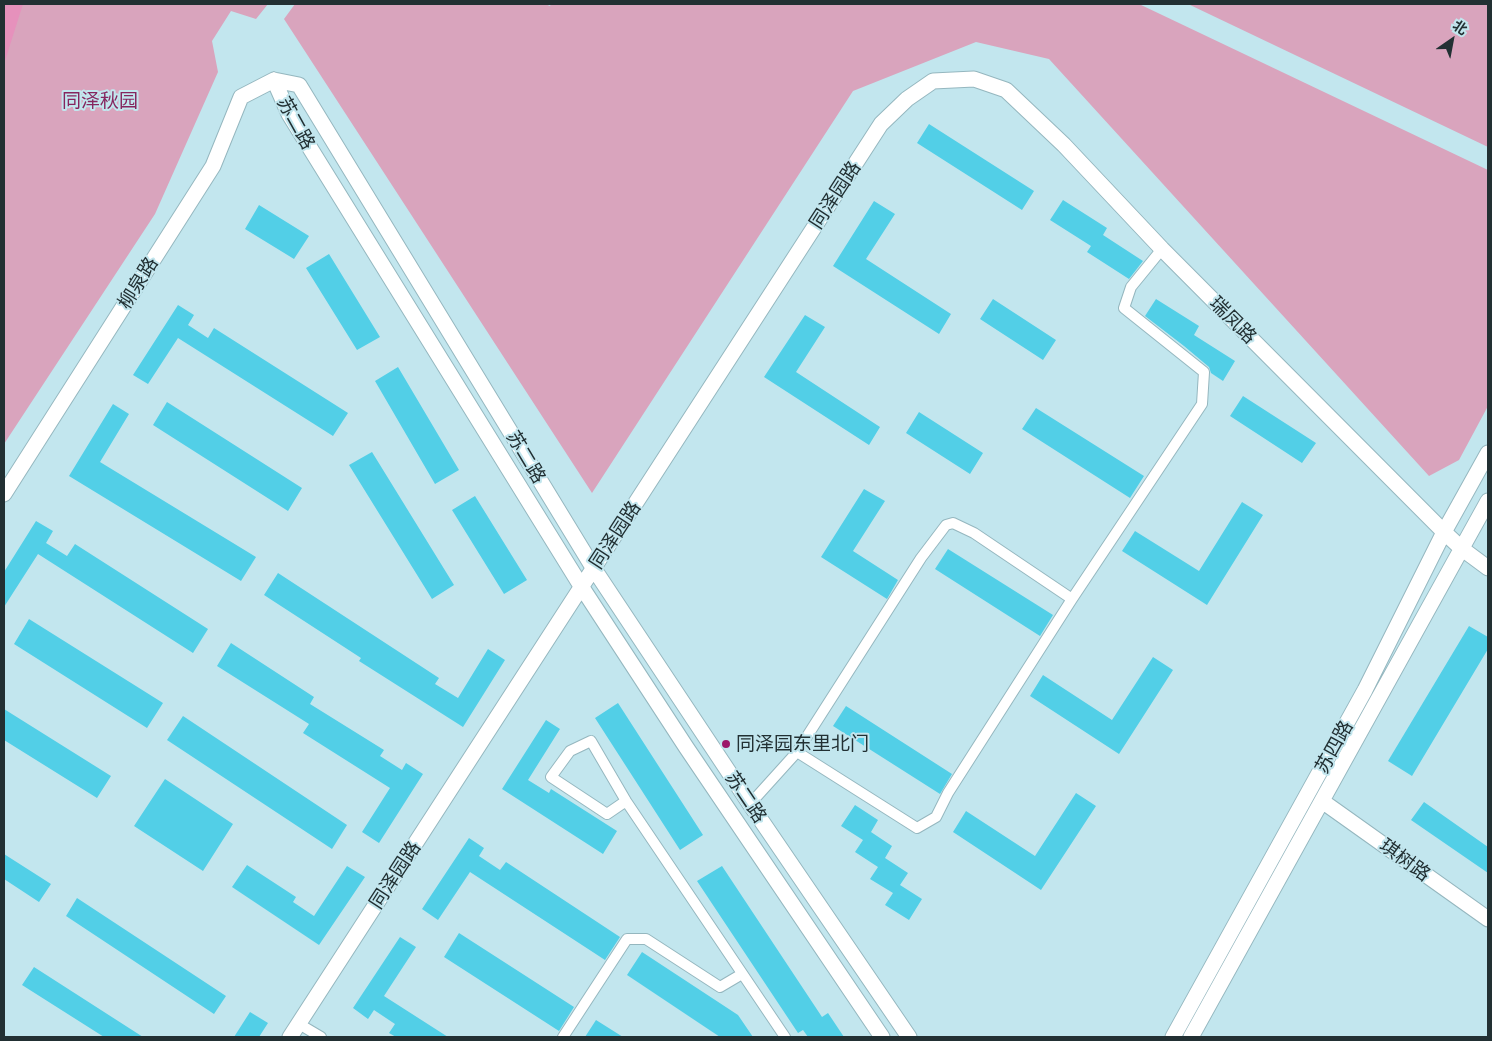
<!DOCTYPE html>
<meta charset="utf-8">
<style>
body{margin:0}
#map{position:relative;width:1492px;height:1041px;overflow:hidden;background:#c2e6ee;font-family:Commissioner,"Noto Sans SC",sans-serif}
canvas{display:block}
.frame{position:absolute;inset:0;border:5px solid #223033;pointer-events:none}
.north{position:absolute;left:1427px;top:15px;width:50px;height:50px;-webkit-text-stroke:4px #c2e6ee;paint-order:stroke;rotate:33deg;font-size:14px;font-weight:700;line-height:20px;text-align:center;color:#223033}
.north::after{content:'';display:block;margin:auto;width:18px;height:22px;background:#223033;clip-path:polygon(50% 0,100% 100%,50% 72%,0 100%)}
</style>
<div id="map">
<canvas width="1492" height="1041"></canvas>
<div class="frame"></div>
<div class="north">北</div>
</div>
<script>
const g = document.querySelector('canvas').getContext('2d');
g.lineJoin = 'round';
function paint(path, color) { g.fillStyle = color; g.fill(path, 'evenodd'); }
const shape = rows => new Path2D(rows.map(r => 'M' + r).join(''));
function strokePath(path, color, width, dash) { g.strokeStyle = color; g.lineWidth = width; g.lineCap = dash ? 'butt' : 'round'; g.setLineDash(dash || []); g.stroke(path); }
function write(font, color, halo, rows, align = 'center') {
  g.font = font + ' Commissioner,"Noto Sans SC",sans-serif'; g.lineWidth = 4; g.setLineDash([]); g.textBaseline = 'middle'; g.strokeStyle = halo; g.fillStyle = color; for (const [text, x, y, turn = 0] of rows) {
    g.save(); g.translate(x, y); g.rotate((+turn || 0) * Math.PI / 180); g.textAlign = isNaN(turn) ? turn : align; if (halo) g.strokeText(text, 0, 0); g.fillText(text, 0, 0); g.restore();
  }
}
const green = shape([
 [4,4,268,4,256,19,231,11,212,41,218,72,155,214,4,444],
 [295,4,545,4,550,6,551,4,1139,4,1488,170,1488,406,1459,460,1429,476,1049,59,976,42,853,91,592,493,284,19],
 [1188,4,1488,4,1488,147]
]);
const water = shape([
 [4,4,23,4,4,64]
]);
const building = shape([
 [929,124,1034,191,1022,210,917,143],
 [1063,200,1107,228,1103,235,1143,261,1129,279,1087,252,1091,246,1050,220],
 [874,201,895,214,866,259,951,314,939,334,833,266],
 [259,205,309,236,294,259,245,229],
 [329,254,380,337,357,350,306,268],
 [993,299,1056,340,1043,360,980,319],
 [1156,299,1199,326,1194,335,1235,361,1223,381,1211,373,1209,367,1184,346,1145,316],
 [178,305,194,315,188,325,208,338,214,328,348,413,333,436,178,338,148,384,133,375],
 [805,315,825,327,796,372,880,427,869,445,764,377],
 [398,367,459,470,435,484,375,381],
 [1243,396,1316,443,1302,463,1230,416],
 [167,402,302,488,288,511,153,425],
 [113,404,129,414,100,462,256,557,241,581,69,476],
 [1036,408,1144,476,1130,498,1022,429],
 [919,412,983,453,970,474,906,433],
 [372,452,454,585,432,599,349,465],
 [864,489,885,501,853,551,898,580,887,599,821,557],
 [475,496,527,580,504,594,452,510],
 [1242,502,1263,515,1207,605,1122,551,1135,531,1199,571],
 [36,521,53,531,46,543,67,556,75,544,208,629,193,653,38,554,4,607,4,572],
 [948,549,1053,615,1040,636,935,569],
 [278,573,439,678,435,684,458,698,488,649,505,660,463,727,359,661,361,658,264,595],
 [29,619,163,703,147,728,14,644],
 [1469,626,1488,637,1488,649,1412,776,1388,761],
 [231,643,314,697,310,704,384,750,380,756,402,770,406,763,423,774,379,843,362,832,390,788,303,733,309,724,217,666],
 [1153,657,1173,670,1119,754,1030,696,1043,675,1112,720],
 [618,703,703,835,680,850,595,718],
 [846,706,952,774,940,794,833,726],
 [4,709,111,776,97,798,4,740],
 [183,716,347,825,332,849,167,740],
 [546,720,560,729,528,780,549,793,551,789,617,831,603,854,502,789],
 [165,779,233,824,203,871,134,826],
 [1076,793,1096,806,1041,890,953,832,966,811,1035,856],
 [1424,802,1488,847,1488,873,1411,820],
 [855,805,878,820,871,832,892,846,885,858,908,873,900,885,922,899,909,920,885,905,893,893,870,879,878,867,855,852,863,840,841,826],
 [469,838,484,848,479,856,500,870,506,862,620,937,605,960,470,872,438,920,422,909],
 [4,854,51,884,39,902,4,879],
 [247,865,296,897,293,902,314,916,347,866,365,877,319,945,232,887],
 [722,866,822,1017,828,1013,844,1037,808,1037,803,1030,798,1033,697,881],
 [77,898,226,996,214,1014,66,916],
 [459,933,574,1007,559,1031,444,957],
 [400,937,416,947,384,996,448,1037,396,1037,389,1033,395,1024,374,1010,368,1019,353,1008],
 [642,952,738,1015,753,1037,720,1037,627,975],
 [34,967,143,1037,104,1037,22,985],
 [250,1012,268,1023,259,1037,234,1037],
 [596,1020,623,1037,585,1037]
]);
const street = shape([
 [797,752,917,828,936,817,948,793,1072,599,1202,404,1204,372,1124,308,1131,287,1162,249],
 [626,801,607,814,551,777,570,751,591,741,626,801,785,1037],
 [750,804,797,752,921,558,946,525,953,523,974,533,1072,599],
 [299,1024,321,1037],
 [563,1037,627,939,646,939,720,987,742,974]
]);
const secondary = shape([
 [274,80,299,85,594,569,750,804,909,1037],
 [274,80,289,114,581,586,686,747,882,1037],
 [4,494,213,166,241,97,274,80],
 [1322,801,1488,919],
 [290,1037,881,124,907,99,933,81,974,79,1006,90,1064,145,1162,249,1444,532,1461,548,1488,568],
 [1173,1037,1365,690,1444,532,1488,453],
 [1191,1037,1488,501]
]);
const markers = [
 [726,744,5,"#9c186a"]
];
const parkNames = [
 ["同泽秋园",100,101]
];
const streetNames = [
 ["苏二路",296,123,61],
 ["同泽园路",835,195,-57],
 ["柳泉路",138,283,-58],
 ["瑞凤路",1233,320,45],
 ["苏二路",526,457,59],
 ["同泽园路",615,535,-57],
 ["苏四路",1334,747,-61],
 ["苏二路",746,797,56],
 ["琪树路",1405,860,36],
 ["同泽园路",395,875,-57]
];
const poiNames = [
 ["同泽园东里北门",736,744]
];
paint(green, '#d9a4bd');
paint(water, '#e691bc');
paint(building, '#52cfe7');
strokePath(street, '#95b7bf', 12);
strokePath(secondary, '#95b7bf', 17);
strokePath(street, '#fff', 10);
strokePath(secondary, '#fff', 15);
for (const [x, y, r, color] of markers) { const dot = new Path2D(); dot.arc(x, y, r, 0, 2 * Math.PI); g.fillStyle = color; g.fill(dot); strokePath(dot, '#c2e6ee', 2); }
write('19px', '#86255e', '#c2e6ee', parkNames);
write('19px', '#223033', '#c2e6ee', streetNames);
write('19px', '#223033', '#c2e6ee', poiNames, 'left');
</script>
